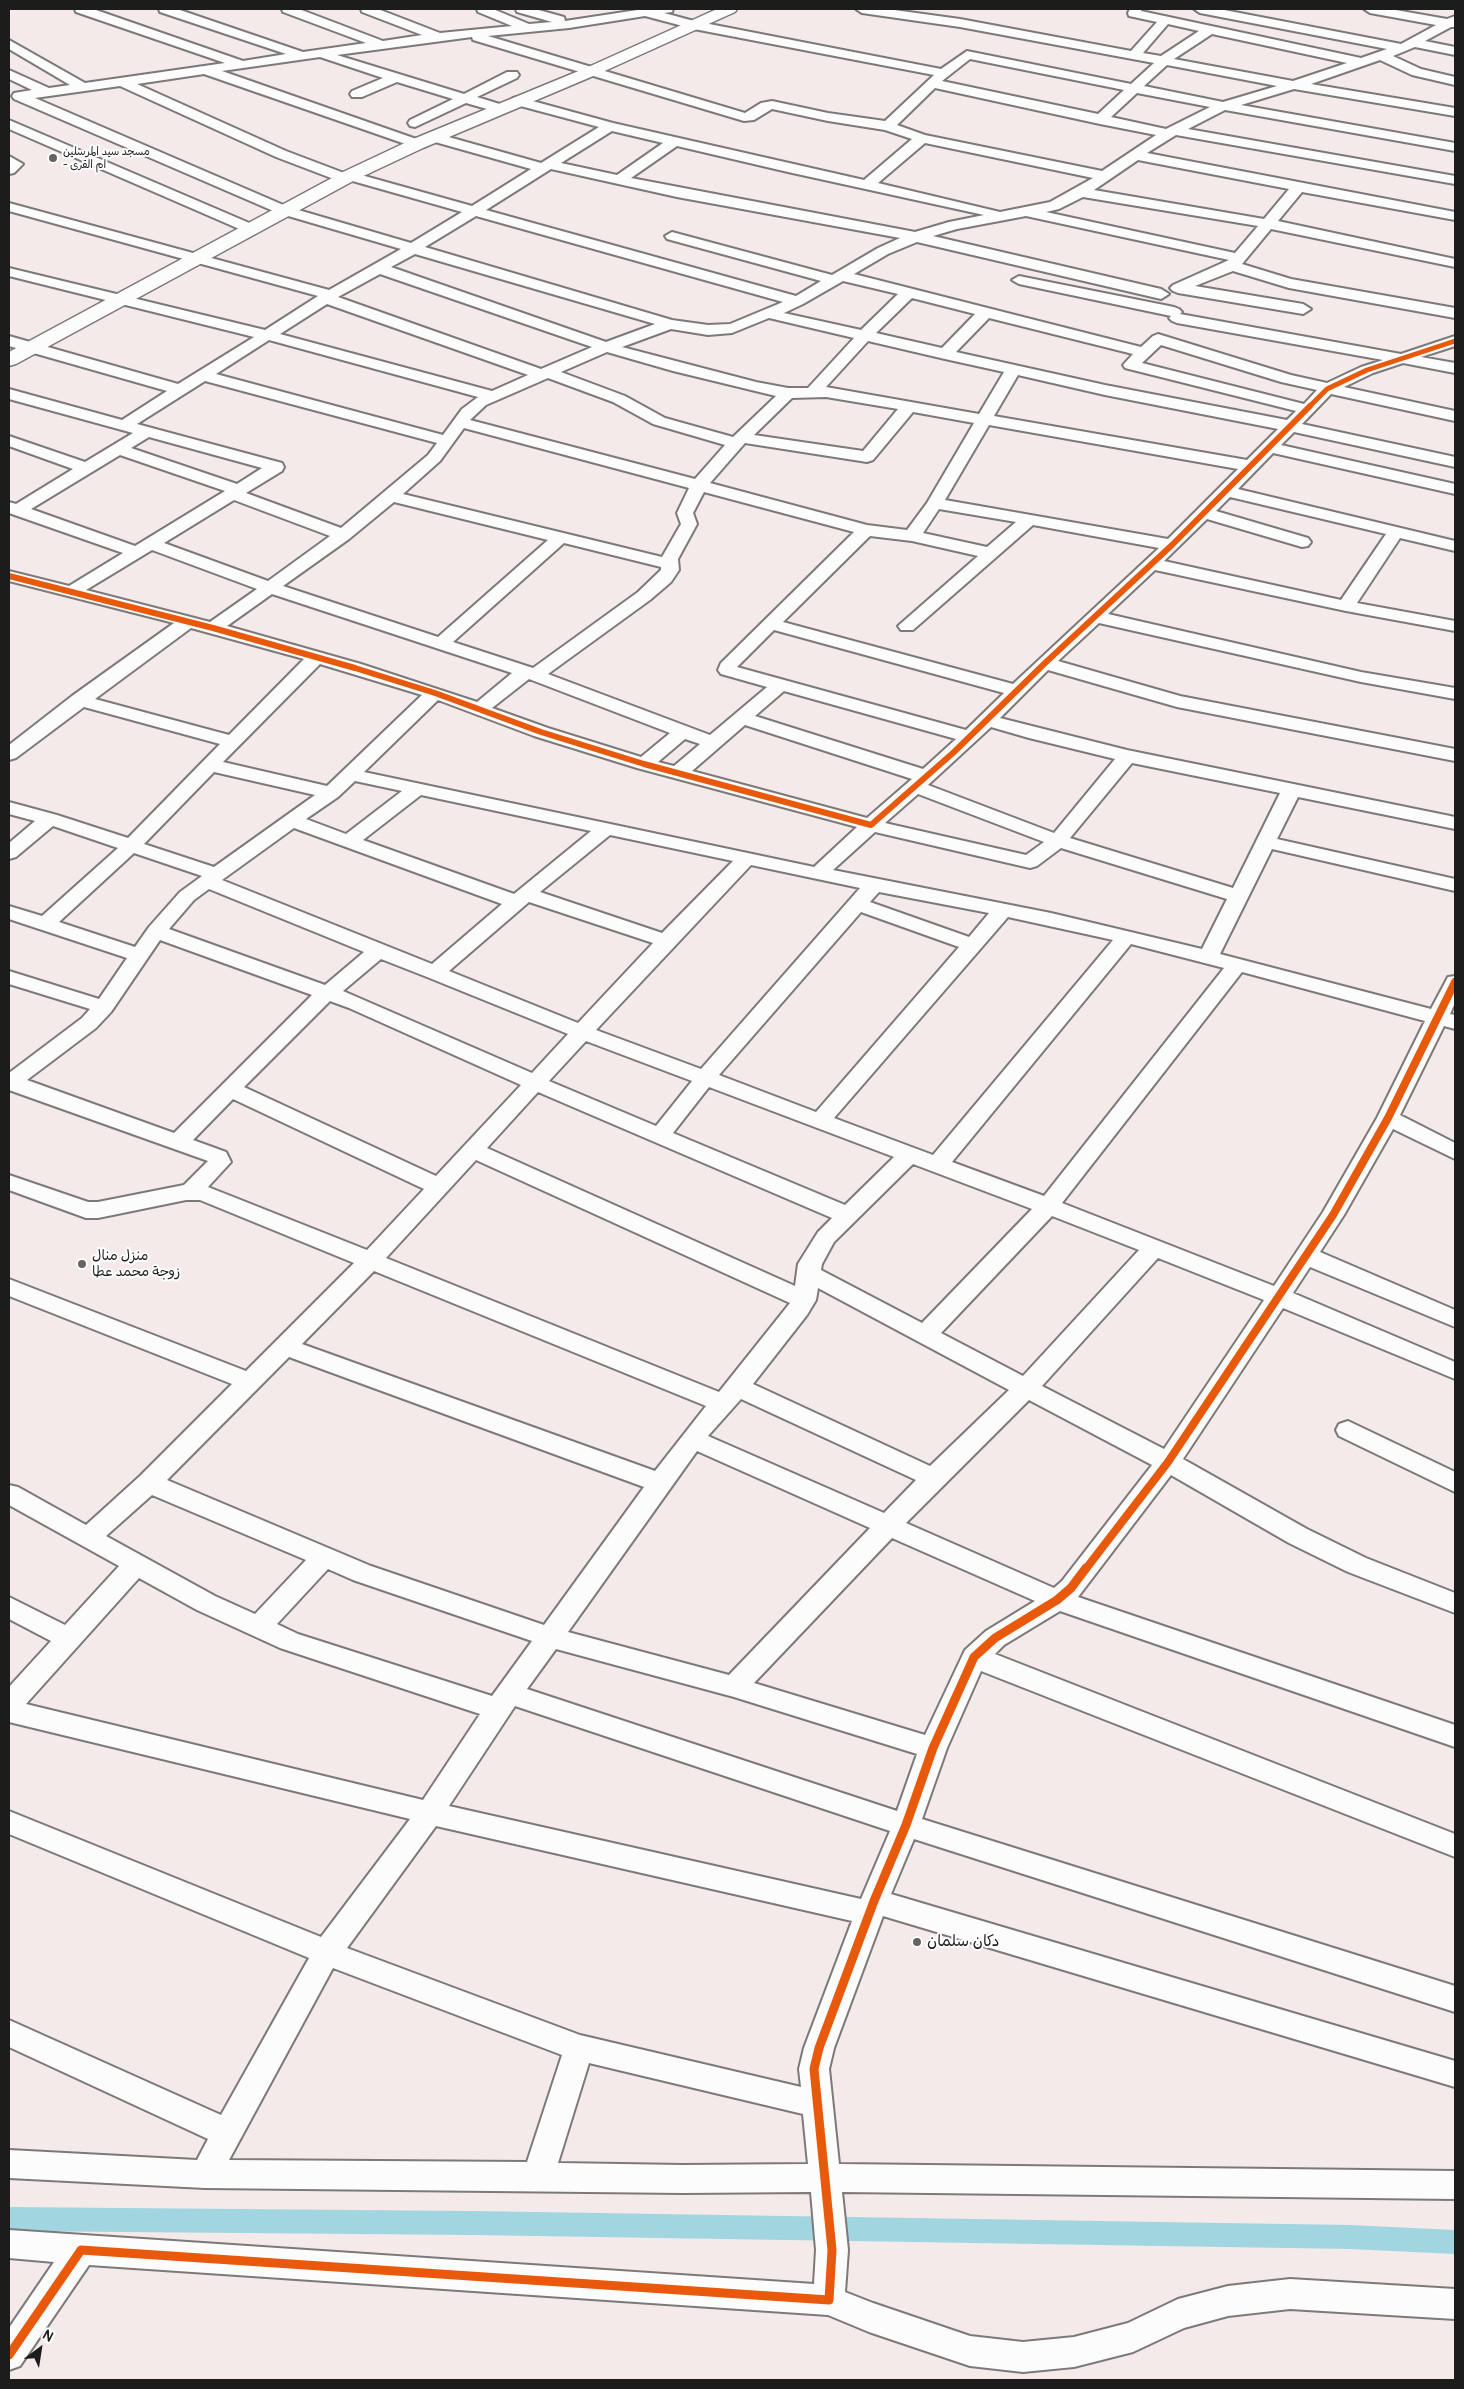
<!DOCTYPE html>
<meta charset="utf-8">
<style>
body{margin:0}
#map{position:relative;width:1464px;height:2389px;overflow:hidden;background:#f4eaea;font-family:Pangolin,sans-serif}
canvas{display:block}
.frame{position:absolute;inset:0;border:10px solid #1c1c1c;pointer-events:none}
.north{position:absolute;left:15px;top:2324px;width:50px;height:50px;-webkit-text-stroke:4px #fff;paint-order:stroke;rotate:31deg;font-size:14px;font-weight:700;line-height:20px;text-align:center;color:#1c1c1c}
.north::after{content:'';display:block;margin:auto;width:18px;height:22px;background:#1c1c1c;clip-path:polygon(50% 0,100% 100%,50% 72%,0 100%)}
</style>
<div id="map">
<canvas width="1464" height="2389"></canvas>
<div class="frame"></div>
<div class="north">N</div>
</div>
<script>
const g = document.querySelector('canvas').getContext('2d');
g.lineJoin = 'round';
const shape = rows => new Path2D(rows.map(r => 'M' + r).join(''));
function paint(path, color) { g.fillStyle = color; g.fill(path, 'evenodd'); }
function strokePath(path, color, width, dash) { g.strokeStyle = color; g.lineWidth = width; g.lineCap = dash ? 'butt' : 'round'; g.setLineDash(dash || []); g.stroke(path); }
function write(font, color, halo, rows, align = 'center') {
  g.font = font + ' Pangolin,"Playpen Sans Arabic",sans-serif'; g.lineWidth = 4; g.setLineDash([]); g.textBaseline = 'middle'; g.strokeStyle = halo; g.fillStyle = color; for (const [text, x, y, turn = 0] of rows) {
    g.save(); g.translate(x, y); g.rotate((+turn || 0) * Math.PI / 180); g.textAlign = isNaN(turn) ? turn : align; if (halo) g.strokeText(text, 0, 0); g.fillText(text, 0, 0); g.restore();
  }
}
const canal = shape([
 [9,2207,472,2211,1350,2225,1455,2230,1455,2254,1350,2249,472,2235,9,2231,9,2207]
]);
const minor = shape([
 [75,9,93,9,243,61,286,54,160,12,159,9,177,9,303,52,366,43,283,12,282,9,299,9,383,41,422,35,362,12,361,9,378,9,440,33,512,26,478,12,477,9,493,9,529,24,552,22,517,12,516,9,535,9,564,17,565,21,644,9,673,9,672,12,664,13,694,21,941,69,967,51,1131,84,1154,63,960,27,862,13,856,9,887,9,960,19,1131,51,1157,22,1129,16,1128,13,1130,9,1142,9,1141,11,1361,58,1387,49,1200,13,1194,9,1219,9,1401,44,1436,25,1370,13,1364,9,1390,9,1447,19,1455,16,1455,27,1451,27,1425,41,1455,47,1455,55,1415,47,1393,56,1421,69,1455,77,1455,85,1412,75,1380,60,1311,84,1455,108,1455,116,1294,89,1241,105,1455,143,1455,151,1225,110,1188,129,1455,176,1455,184,1176,135,1147,153,1455,212,1455,220,1302,192,1278,221,1455,259,1455,267,1271,229,1242,264,1291,279,1455,308,1455,318,1289,288,1233,271,1195,286,1303,304,1311,309,1303,314,1178,293,1173,291,1170,288,1173,285,1229,260,1026,216,957,229,933,236,1161,289,1169,294,1161,299,917,242,888,254,854,274,1141,347,1153,336,1158,334,1291,375,1327,383,1361,367,1383,360,1177,323,1172,321,1169,318,1171,316,1019,284,1012,280,1019,276,1174,307,1179,309,1182,312,1180,314,1401,354,1455,336,1455,346,1421,357,1455,363,1455,373,1403,363,1373,373,1344,387,1455,411,1455,421,1331,394,1302,424,1455,457,1455,467,1294,432,1281,445,1455,484,1455,494,1273,453,1238,489,1455,541,1455,551,1400,538,1357,603,1455,621,1455,631,1346,611,1155,570,1108,614,1361,672,1455,688,1455,699,1361,682,1099,623,1058,661,1180,696,1455,749,1455,761,1177,707,1048,670,1000,718,1127,750,1455,817,1455,829,1298,797,1277,839,1455,879,1455,891,1272,849,1220,954,1431,1009,1448,977,1455,976,1455,1003,1450,1014,1455,1015,1455,1029,1444,1026,1400,1115,1455,1143,1455,1159,1393,1129,1344,1215,1320,1252,1455,1310,1455,1327,1310,1267,1293,1293,1455,1362,1455,1379,1283,1308,1183,1459,1307,1529,1366,1558,1455,1593,1455,1613,1348,1572,1289,1543,1171,1475,1078,1597,1455,1725,1455,1747,1060,1611,1004,1645,995,1654,1455,1834,1455,1857,981,1671,947,1748,922,1819,1455,1986,1455,2012,914,1839,891,1894,1455,2061,1455,2087,883,1916,834,2048,829,2069,839,2164,1455,2171,1455,2199,842,2192,848,2250,845,2292,873,2303,970,2336,1023,2342,1074,2337,1128,2323,1178,2299,1228,2286,1290,2279,1455,2289,1455,2319,1290,2309,1228,2316,1184,2328,1133,2352,1074,2367,1023,2372,970,2366,869,2332,828,2315,89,2265,20,2366,9,2370,9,2328,54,2262,9,2258,9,2230,814,2284,816,2250,811,2192,683,2193,205,2188,9,2178,9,2150,197,2160,208,2139,9,2047,9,2020,221,2115,309,1958,9,1834,9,1811,321,1937,410,1819,9,1722,9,1687,51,1641,9,1619,9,1597,65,1625,119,1566,9,1505,9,1485,18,1487,86,1525,140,1476,232,1384,9,1296,9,1279,246,1371,354,1263,200,1200,186,1200,98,1218,86,1218,9,1190,9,1175,88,1202,98,1202,184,1185,208,1161,9,1090,9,1073,82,1018,90,1009,9,984,9,971,99,999,127,958,9,919,9,906,42,916,118,848,53,826,16,857,9,859,9,843,35,821,9,814,9,802,57,815,128,838,220,744,84,707,16,758,9,760,9,745,72,696,174,623,9,581,9,571,69,586,123,553,9,513,9,502,16,504,73,469,9,446,9,436,85,462,133,433,9,399,9,389,122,420,167,391,9,346,9,336,178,384,254,337,9,276,9,268,265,330,318,296,9,211,9,203,329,290,401,249,278,213,14,99,12,96,14,93,32,90,9,79,9,70,49,88,70,85,9,49,9,40,85,83,225,63,76,12,75,9],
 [645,16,694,29,934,75,885,121,828,113,772,101,761,103,745,113,488,36,569,28,645,16],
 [1168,24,1199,31,1161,56,1143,53,1168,24],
 [1212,34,1347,63,1293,81,1174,59,1212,34],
 [472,37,473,40,744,121,754,120,772,109,828,121,885,130,912,139,864,180,613,123,518,97,513,98,511,101,513,104,599,127,541,163,438,134,428,134,426,137,428,140,531,169,472,206,354,173,344,173,286,151,137,84,204,74,417,148,422,147,424,144,422,141,222,71,320,57,383,78,352,91,350,94,352,97,362,97,397,82,453,99,410,120,408,123,410,126,415,127,466,103,501,113,506,112,508,109,506,106,477,97,517,78,519,75,517,72,507,72,464,94,337,55,472,37],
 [970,59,1124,90,1098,114,942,81,970,59],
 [1167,65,1277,86,1223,102,1144,86,1167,65],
 [120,86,276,157,339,181,349,180,462,212,411,243,288,207,35,98,120,86],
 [935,88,1100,124,1156,135,1102,171,925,135,897,125,935,88],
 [1137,93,1210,107,1166,129,1111,117,1137,93],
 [612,131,663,143,617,175,561,163,612,131],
 [925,143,1093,178,1050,202,1000,212,878,183,925,143],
 [677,146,788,172,984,215,949,222,915,232,631,178,677,146],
 [1138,160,1289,189,1264,219,1094,190,1138,160],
 [551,169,677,197,900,238,878,248,832,275,672,232,665,236,667,239,821,281,796,296,486,210,551,169],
 [1083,197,1258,226,1235,253,1046,212,1059,209,1083,197],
 [476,216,783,302,730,324,708,325,672,320,425,247,476,216],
 [415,254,655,324,606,342,391,267,415,254],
 [380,274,592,347,541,369,338,297,380,274],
 [843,281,898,294,861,330,784,313,803,304,843,281],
 [912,298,975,314,942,348,876,333,912,298],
 [327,304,528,375,492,391,280,334,327,304],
 [769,318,854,338,808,388,788,388,756,382,622,347,671,329,708,335,732,333,769,318],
 [989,318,1133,354,1123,365,1125,368,1296,411,1287,420,1105,385,956,352,989,318],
 [269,340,478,397,462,409,443,435,216,374,269,340],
 [868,341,945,359,1004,372,979,414,826,387,868,341],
 [1161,345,1281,382,1317,390,1304,404,1142,363,1161,345],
 [607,352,673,371,776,396,733,437,665,418,625,396,561,372,607,352],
 [1018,375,1105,395,1278,429,1247,460,994,416,1018,375],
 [548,378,613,402,653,424,725,445,695,479,470,420,486,405,548,378],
 [205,381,437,443,428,455,341,528,246,493,282,471,284,467,282,463,137,424,205,381],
 [826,397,898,409,863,451,754,435,792,398,826,397],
 [913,412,974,423,927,503,907,530,867,525,710,483,745,443,867,462,873,460,913,412],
 [989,425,1238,469,1168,539,945,500,989,425],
 [464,428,689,488,677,513,681,524,662,557,403,494,440,461,464,428],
 [149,437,262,468,237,484,131,448,149,437],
 [120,455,225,491,135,546,31,509,120,455],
 [704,492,854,532,721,663,718,670,721,674,767,687,710,735,548,674,650,600,671,582,679,570,678,559,697,524,693,513,704,492],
 [1230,497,1386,534,1341,600,1164,561,1207,519,1302,547,1308,546,1311,542,1308,538,1216,511,1230,497],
 [234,500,330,536,268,581,164,543,234,500],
 [394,502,548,540,438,637,283,586,349,539,394,502],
 [939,509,1016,522,987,547,923,533,939,509],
 [1033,525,1159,548,1013,684,783,622,870,536,912,541,978,556,898,626,901,630,913,630,1033,525],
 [564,543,661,567,661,570,638,592,533,668,453,642,564,543],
 [152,550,257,589,210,622,86,590,152,550],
 [272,594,512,673,477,702,361,664,227,626,272,594],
 [191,628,304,659,229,735,95,699,191,628],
 [774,630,1004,693,966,730,737,667,774,630],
 [320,664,422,695,327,786,223,762,320,664],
 [529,679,670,733,641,757,548,728,492,708,529,679],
 [784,691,956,739,923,769,755,716,784,691],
 [438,700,534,736,637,768,857,827,814,867,364,772,438,700],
 [745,725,912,779,867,818,692,771,745,725],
 [991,727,1029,738,1115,759,1054,833,928,785,991,727],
 [685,739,700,744,674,766,658,762,685,739],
 [1132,763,1280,793,1233,888,1070,838,1132,763],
 [214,772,315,795,214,867,144,844,214,772],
 [355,781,402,791,346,834,306,819,338,797,355,781],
 [918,794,1044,842,1026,855,885,823,918,794],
 [421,795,591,831,514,894,363,840,421,795],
 [294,828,502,904,432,964,222,880,294,828],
 [875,832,1030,868,1037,866,1061,848,1227,899,1202,949,1051,913,833,870,875,832],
 [610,835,733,861,662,933,540,892,610,835],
 [134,853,202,876,180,892,149,927,135,947,59,922,134,853],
 [751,865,860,888,701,1069,596,1030,751,865],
 [209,889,364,952,325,985,169,929,194,900,209,889],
 [879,892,989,913,969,937,870,902,879,892],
 [529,902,653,943,578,1023,449,971,529,902],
 [861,912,959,947,816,1112,719,1075,861,912],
 [1008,917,1113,940,933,1155,834,1118,1008,917],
 [160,940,312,995,174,1133,27,1080,96,1028,111,1012,160,940],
 [1131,944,1224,968,1044,1196,952,1162,1131,944],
 [381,959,427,977,568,1034,532,1073,343,991,381,959],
 [1242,972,1425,1021,1377,1118,1323,1212,1274,1286,1062,1203,1242,972],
 [330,1001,349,1008,521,1085,436,1176,244,1087,330,1001],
 [586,1041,692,1081,656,1126,549,1081,586,1041],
 [709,1087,812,1126,894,1157,845,1205,673,1133,709,1087],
 [538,1092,832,1218,818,1232,798,1264,795,1286,487,1148,538,1092],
 [233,1099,424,1189,367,1250,208,1187,231,1162,226,1152,193,1140,233,1099],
 [476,1160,790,1303,719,1392,386,1258,476,1160],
 [913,1164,1032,1209,922,1323,821,1270,822,1264,834,1242,913,1164],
 [1052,1216,1139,1250,1023,1376,941,1333,1052,1216],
 [1158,1258,1264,1300,1164,1449,1042,1386,1158,1258],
 [374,1271,706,1406,655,1471,302,1344,374,1271],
 [818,1288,1009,1390,930,1466,753,1384,807,1315,816,1300,818,1288],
 [289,1357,644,1487,544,1625,371,1566,167,1480,289,1357],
 [741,1399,916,1480,884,1513,708,1436,741,1399],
 [1029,1400,1152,1465,1062,1581,1054,1588,906,1523,1029,1400],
 [697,1451,870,1528,729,1675,568,1632,697,1451],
 [152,1495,306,1560,255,1614,215,1596,106,1536,152,1495],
 [892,1538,1035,1601,986,1631,965,1650,925,1735,754,1683,892,1538],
 [328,1569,353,1580,532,1641,492,1696,298,1634,277,1624,328,1569],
 [139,1578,197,1610,280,1648,480,1714,423,1800,26,1704,139,1578],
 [556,1649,734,1697,917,1754,897,1811,527,1689,556,1649],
 [515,1706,890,1831,861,1899,449,1806,515,1706],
 [436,1826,852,1921,804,2048,799,2069,801,2087,580,2035,347,1948,436,1826],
 [333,1968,562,2055,527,2162,229,2160,333,1968],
 [589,2063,803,2114,808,2164,683,2165,558,2163,589,2063],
 [9,120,254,225,256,228,249,232,244,231,9,129,9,120],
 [9,156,23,164,14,173,9,174,9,156],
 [1348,1421,1455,1472,1455,1492,1339,1436,1336,1430,1339,1424,1348,1421]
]);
const tertiary = shape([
 [717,9,737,9,735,12,598,74,423,148,355,180,16,364,9,366,9,352,343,172,411,140,586,68,717,9]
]);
const cyclewayFar3 = shape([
 [1309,407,1327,389,1367,370,1455,341]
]);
const cyclewayFar2 = shape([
 [9,576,213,628,355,668,435,693,541,732,644,764,871,825,954,752,1045,663,1172,545,1310,406]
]);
const cyclewayFar1 = shape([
 [1085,1570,1168,1462,1333,1215,1388,1118,1455,982]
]);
const cycleway = shape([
 [9,2355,81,2250,829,2300,832,2250,814,2069,819,2048,874,1901,906,1825,933,1748,974,1657,995,1638,1057,1600,1071,1588,1086,1568]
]);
const markers = [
 [53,158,5,"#686464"],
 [82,1264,5,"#686464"],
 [917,1942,5,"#686464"]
];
const farPoinames = [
 ["مسجد سيد المرسلين",63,152],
 ["- ام القرى",63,165]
];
const poiNames = [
 ["منزل منال",92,1256],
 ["زوجة محمد عطا",92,1272]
];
const nearPoinames = [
 ["دكان سلمان",927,1942]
];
paint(canal, '#a1d6e0');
strokePath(minor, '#7d7979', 4);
strokePath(tertiary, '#7d7979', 3);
paint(minor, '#fdfcfc');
paint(tertiary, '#fdfcfc');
strokePath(cyclewayFar3, '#e8590c', 5);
strokePath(cyclewayFar2, '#e8590c', 6);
strokePath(cyclewayFar1, '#e8590c', 8);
strokePath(cycleway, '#e8590c', 9);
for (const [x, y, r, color] of markers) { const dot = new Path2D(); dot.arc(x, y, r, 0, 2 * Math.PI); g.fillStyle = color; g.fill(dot); strokePath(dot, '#fff', 2); }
write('11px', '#1c1c1c', '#fff', farPoinames, 'left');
write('14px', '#1c1c1c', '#fff', poiNames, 'left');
write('16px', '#1c1c1c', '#fff', nearPoinames, 'left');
</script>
